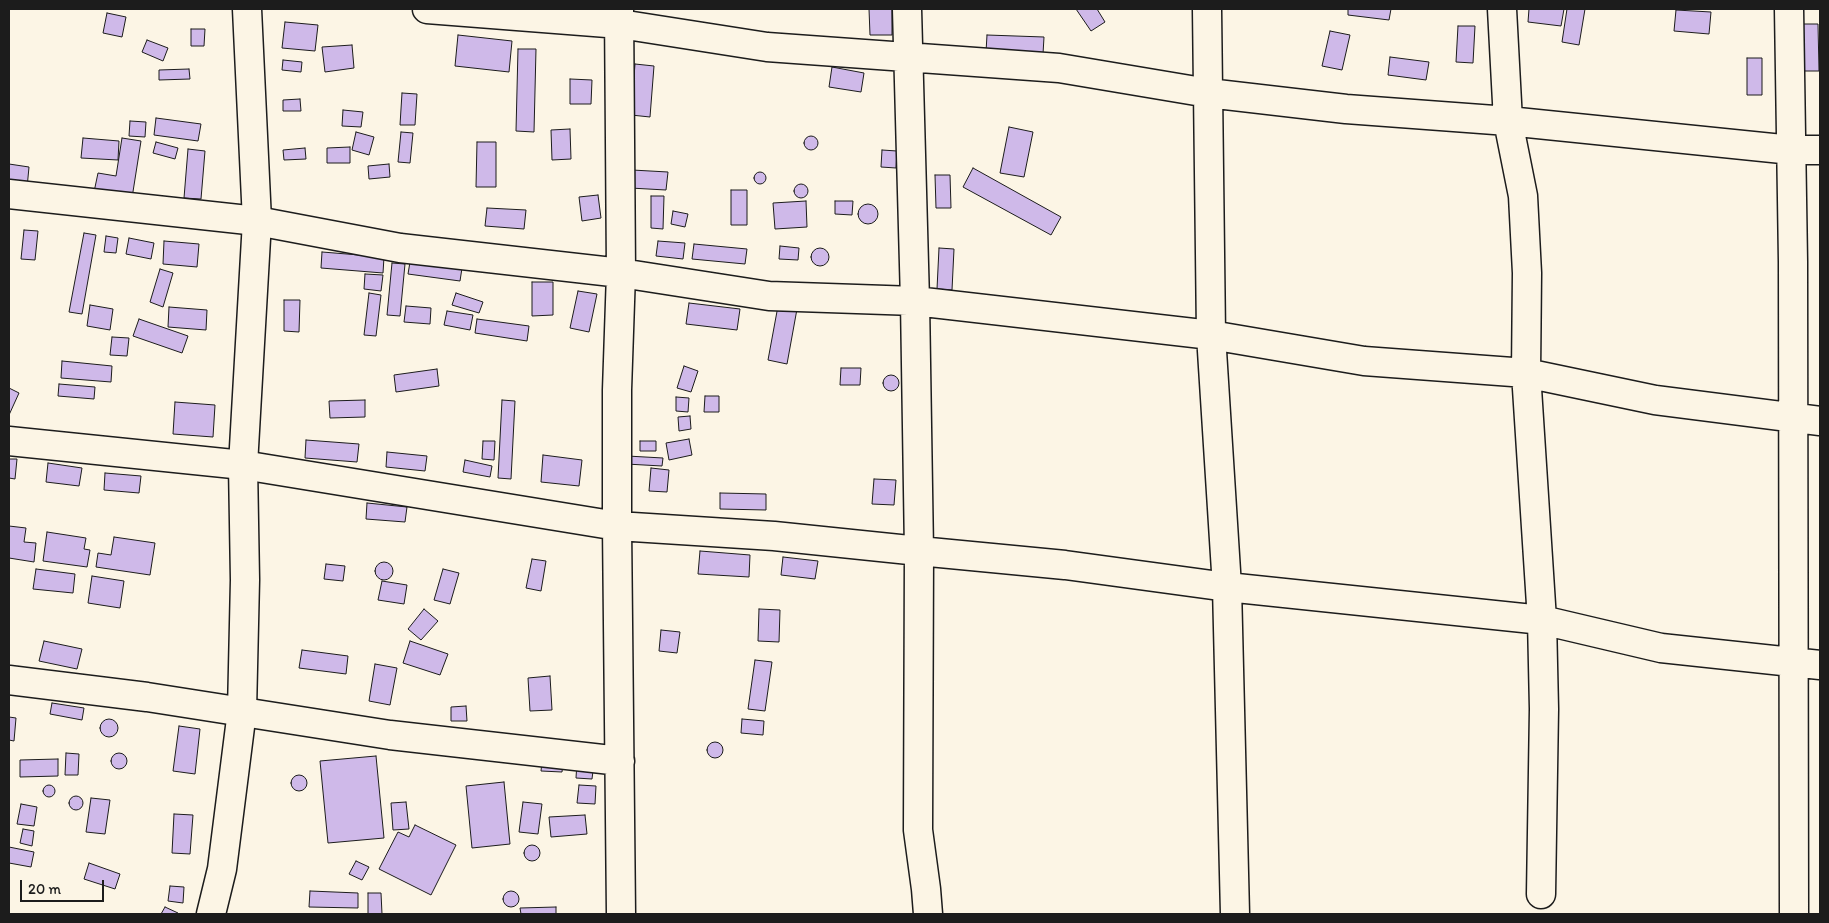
<!DOCTYPE html>
<style>
body{margin:0}
#map{position:relative;width:1829px;height:923px;overflow:hidden;background:#fcf5e5;font-family:Itim,sans-serif}
canvas{display:block}
.frame{position:absolute;inset:0;border:10px solid #1c1c1c;pointer-events:none}
.scale{position:absolute;left:20px;top:880px;width:84px;height:22px;box-sizing:border-box;border:2px solid #1c1c1c;border-top:0;padding-left:6px;font-size:15px;line-height:18px;white-space:nowrap;color:#1c1c1c;-webkit-text-stroke:4px #fcf5e5;paint-order:stroke}
</style>
<div id="map">
<canvas width="1829" height="923"></canvas>
<div class="frame"></div>
<div class="scale">20 m</div>
</div>
<script>
const g = document.querySelector('canvas').getContext('2d');
g.lineJoin = 'round';
function paint(path, color) { g.fillStyle = color; g.fill(path, 'evenodd'); }
const shape = rows => new Path2D(rows.map(r => 'M' + r).join(''));
function strokePath(path, color, width, dash) { g.strokeStyle = color; g.lineWidth = width; g.lineCap = dash ? 'butt' : 'round'; g.setLineDash(dash || []); g.stroke(path); }
const building = shape([
 [869,9,892,9,892,35,870,35,869,9],
 [1076,9,1097,9,1105,22,1091,31,1076,9],
 [1348,9,1391,9,1389,20,1348,15,1348,9],
 [1529,9,1564,9,1561,26,1528,22,1529,9],
 [1567,9,1585,9,1579,45,1562,42,1567,9],
 [1676,10,1711,12,1709,34,1674,31,1676,10],
 [107,13,126,17,122,37,103,33,107,13],
 [285,22,318,25,315,51,282,48,285,22],
 [1800,24,1818,24,1819,71,1801,71,1800,24],
 [1458,26,1475,26,1473,63,1456,62,1458,26],
 [191,29,205,29,204,46,191,46,191,29],
 [1330,31,1350,35,1342,70,1322,66,1330,31],
 [458,35,512,41,509,72,455,66,458,35],
 [987,35,1044,37,1043,54,986,52,987,35],
 [147,40,168,48,163,61,142,52,147,40],
 [352,45,354,68,325,72,322,47,352,45],
 [518,49,536,49,534,132,516,131,518,49],
 [1390,57,1429,62,1426,80,1388,75,1390,57],
 [1747,58,1762,58,1762,95,1747,95,1747,58],
 [283,60,302,62,301,72,282,70,283,60],
 [635,64,654,66,650,117,631,115,635,64],
 [832,67,864,73,861,92,829,87,832,67],
 [189,69,190,79,159,80,159,70,189,69],
 [570,79,592,80,591,104,570,104,570,79],
 [402,93,417,94,415,125,400,125,402,93],
 [300,99,301,111,283,111,283,100,300,99],
 [343,110,363,112,361,127,342,126,343,110],
 [156,118,201,124,198,141,154,135,156,118],
 [130,121,146,122,145,137,129,136,130,121],
 [1009,127,1033,132,1024,177,1000,173,1009,127],
 [570,129,571,159,552,160,551,130,570,129],
 [356,132,374,137,369,155,352,150,356,132],
 [401,132,413,133,410,163,398,162,401,132],
 '804 143a7 7 0 1 1 14 0a7 7 0 1 1-14 0Z',
 [83,138,119,141,118,160,81,158,83,138],
 [122,138,141,141,132,198,94,192,98,173,116,176,122,138],
 [156,142,178,148,175,159,153,153,156,142],
 [477,142,496,142,496,187,476,187,477,142],
 [350,147,350,163,327,163,327,148,350,147],
 [305,148,306,159,284,160,283,150,305,148],
 [188,149,205,151,201,199,184,198,188,149],
 [882,150,897,151,896,168,881,167,882,150],
 [9,164,29,167,27,188,9,186,9,164],
 [389,164,390,177,369,179,368,166,389,164],
 [973,168,1061,217,1051,235,963,187,973,168],
 [632,170,668,172,666,190,630,188,632,170],
 '754 178a6 6 0 1 1 12 0a6 6 0 1 1-12 0Z',
 [935,175,950,175,951,208,936,208,935,175],
 '794 191a7 7 0 1 1 14 0a7 7 0 1 1-14 0Z',
 [731,190,747,190,747,225,731,225,731,190],
 [598,195,601,218,582,221,579,197,598,195],
 [651,196,664,196,663,229,651,228,651,196],
 [806,201,807,227,775,229,773,203,806,201],
 [835,201,853,201,852,215,835,214,835,201],
 '858 214a10 10 0 1 1 20 0a10 10 0 1 1-20 0Z',
 [487,208,526,210,524,229,485,226,487,208],
 [673,211,688,214,685,227,671,224,673,211],
 [24,230,38,231,35,260,21,259,24,230],
 [84,233,96,235,82,314,69,312,84,233],
 [106,236,118,238,116,253,104,252,106,236],
 [129,238,154,243,151,259,126,254,129,238],
 [164,241,199,244,197,267,163,264,164,241],
 [658,241,685,243,683,259,656,256,658,241],
 [694,244,747,249,745,264,692,259,694,244],
 [780,246,799,248,798,260,779,259,780,246],
 [939,248,954,249,952,290,937,289,939,248],
 '811 257a9 9 0 1 1 18 0a9 9 0 1 1-18 0Z',
 [322,252,384,257,383,273,321,268,322,252],
 [410,262,462,268,460,281,408,274,410,262],
 [392,263,405,264,400,316,387,315,392,263],
 [160,269,173,273,163,307,150,302,160,269],
 [365,274,383,275,381,291,364,289,365,274],
 [532,282,553,282,553,315,532,316,532,282],
 [578,291,597,294,589,332,570,328,578,291],
 [369,293,381,295,376,336,364,335,369,293],
 [456,293,483,302,479,313,452,305,456,293],
 [284,300,300,300,299,332,284,331,284,300],
 [689,303,740,309,737,330,686,324,689,303],
 [90,305,113,309,110,330,87,326,90,305],
 [406,306,431,308,430,324,404,322,406,306],
 [778,306,797,309,787,364,768,360,778,306],
 [169,307,207,310,206,330,168,327,169,307],
 [447,311,473,315,470,330,444,325,447,311],
 [139,319,188,336,182,353,133,336,139,319],
 [477,319,529,326,527,341,475,333,477,319],
 [112,337,129,338,127,356,110,355,112,337],
 [62,361,112,366,111,382,61,378,62,361],
 [684,366,698,371,691,392,677,388,684,366],
 [841,368,861,368,860,385,840,385,841,368],
 [437,369,439,386,396,392,394,375,437,369],
 '883 383a8 8 0 1 1 16 0a8 8 0 1 1-16 0Z',
 [59,384,95,387,94,399,58,396,59,384],
 [9,388,19,393,9,415,9,388],
 [705,396,719,396,719,412,704,412,705,396],
 [676,397,689,398,688,412,676,411,676,397],
 [365,400,365,417,330,418,329,401,365,400],
 [502,400,515,401,511,479,498,478,502,400],
 [175,402,215,405,213,437,173,434,175,402],
 [690,416,691,429,679,431,678,417,690,416],
 [689,439,692,455,669,460,666,443,689,439],
 [306,440,359,444,357,462,305,458,306,440],
 [483,441,495,441,494,460,482,459,483,441],
 [640,441,656,441,656,451,640,451,640,441],
 [387,452,427,456,425,471,386,467,387,452],
 [543,455,582,460,579,486,541,482,543,455],
 [627,456,663,458,662,466,626,464,627,456],
 [9,459,17,459,15,479,9,478,9,459],
 [465,460,492,466,490,477,463,472,465,460],
 [48,463,82,468,79,486,46,482,48,463],
 [651,468,669,470,667,492,649,491,651,468],
 [105,473,141,476,139,493,104,490,105,473],
 [874,479,896,480,894,505,872,504,874,479],
 [720,493,766,494,766,510,720,509,720,493],
 [367,503,407,507,405,522,366,519,367,503],
 [9,526,26,528,24,542,36,543,34,562,9,558,9,526],
 [47,532,86,538,84,549,90,550,87,567,43,561,47,532],
 [114,537,155,543,150,575,96,567,98,553,111,555,114,537],
 [700,551,750,555,749,577,698,574,700,551],
 [783,557,818,561,815,579,781,575,783,557],
 [532,559,546,561,541,591,526,588,532,559],
 '375 571a9 9 0 1 1 18 0a9 9 0 1 1-18 0Z',
 [326,564,345,566,343,581,324,579,326,564],
 [36,569,75,574,73,593,33,589,36,569],
 [443,569,459,573,450,604,434,600,443,569],
 [92,576,124,581,120,608,88,603,92,576],
 [382,581,407,585,404,604,378,600,382,581],
 [424,609,438,621,421,640,408,629,424,609],
 [759,609,780,610,779,642,758,641,759,609],
 [661,630,680,632,677,653,659,651,661,630],
 [44,641,82,649,77,669,39,661,44,641],
 [410,641,448,654,440,675,403,663,410,641],
 [302,650,348,656,346,674,299,668,302,650],
 [755,660,772,662,765,711,748,709,755,660],
 [375,664,397,668,390,705,369,701,375,664],
 [550,676,552,710,530,711,528,678,550,676],
 [52,703,84,708,82,720,50,714,52,703],
 [466,706,467,721,451,721,451,707,466,706],
 [9,717,16,718,14,741,9,740,9,717],
 '100 728a9 9 0 1 1 18 0a9 9 0 1 1-18 0Z',
 [742,719,764,721,763,735,741,733,742,719],
 [179,726,200,729,195,774,173,771,179,726],
 '707 750a8 8 0 1 1 16 0a8 8 0 1 1-16 0Z',
 [66,753,79,754,78,775,65,775,66,753],
 '111 761a8 8 0 1 1 16 0a8 8 0 1 1-16 0Z',
 [376,756,384,838,328,843,320,761,376,756],
 [58,759,58,776,20,777,20,760,58,759],
 [542,762,563,763,562,772,541,771,542,762],
 [577,762,594,763,592,779,576,778,577,762],
 '291 783a8 8 0 1 1 16 0a8 8 0 1 1-16 0Z',
 [504,782,510,844,472,848,466,786,504,782],
 '43 791a6 6 0 1 1 12 0a6 6 0 1 1-12 0Z',
 [579,785,596,786,595,804,577,803,579,785],
 '69 803a7 7 0 1 1 14 0a7 7 0 1 1-14 0Z',
 [91,798,110,800,105,834,86,832,91,798],
 [406,802,409,829,393,830,391,803,406,802],
 [523,802,542,804,538,834,519,832,523,802],
 [21,804,37,807,34,826,17,824,21,804],
 [174,814,193,815,190,854,172,853,174,814],
 [585,815,587,834,551,837,549,817,585,815],
 [415,825,456,845,431,895,379,869,398,832,409,837,415,825],
 [23,829,34,831,32,846,20,843,23,829],
 '524 853a8 8 0 1 1 16 0a8 8 0 1 1-16 0Z',
 [9,847,34,852,31,867,9,863,9,847],
 [356,861,369,867,362,880,349,874,356,861],
 [89,863,120,874,115,889,84,879,89,863],
 [170,886,184,887,183,903,168,901,170,886],
 [310,891,358,893,358,908,309,907,310,891],
 '503 899a8 8 0 1 1 16 0a8 8 0 1 1-16 0Z',
 [368,893,381,893,382,914,368,914,368,893],
 [165,907,178,913,177,914,161,914,165,907],
 [556,907,556,914,521,914,520,908,556,907]
]);
const street = shape([
 [427,9,620,24,767,47,1059,68,1208,93,1346,109,1508,121,1792,150,1820,150],
 [619,9,621,273,617,390,617,526,621,914],
 [907,9,915,301,919,551,918,830,926,889,928,914],
 [1207,9,1211,335,1227,587,1235,914],
 [1502,9,1508,121,1523,196,1527,273,1526,373,1542,620,1544,709,1541,894],
 [1789,9,1793,262,1794,914],
 [9,194,257,221,400,248,621,273,769,296,915,301,1211,335,1364,361,1526,373,1655,400,1820,421],
 [9,441,243,465,617,526,774,536,919,551,1065,565,1227,587,1542,620,1661,648,1820,665],
 [9,680,147,697,390,735,620,761]
]);
const secondary = shape([
 [211,914,222,869,242,711,245,580,243,465,257,221,247,9]
]);
paint(building, '#cfb9e9');
strokePath(building, '#1c1c1c', 1);
strokePath(street, '#1c1c1c', 31);
strokePath(secondary, '#1c1c1c', 31);
strokePath(street, '#fcf5e5', 28);
strokePath(secondary, '#fcf5e5', 28);
</script>
